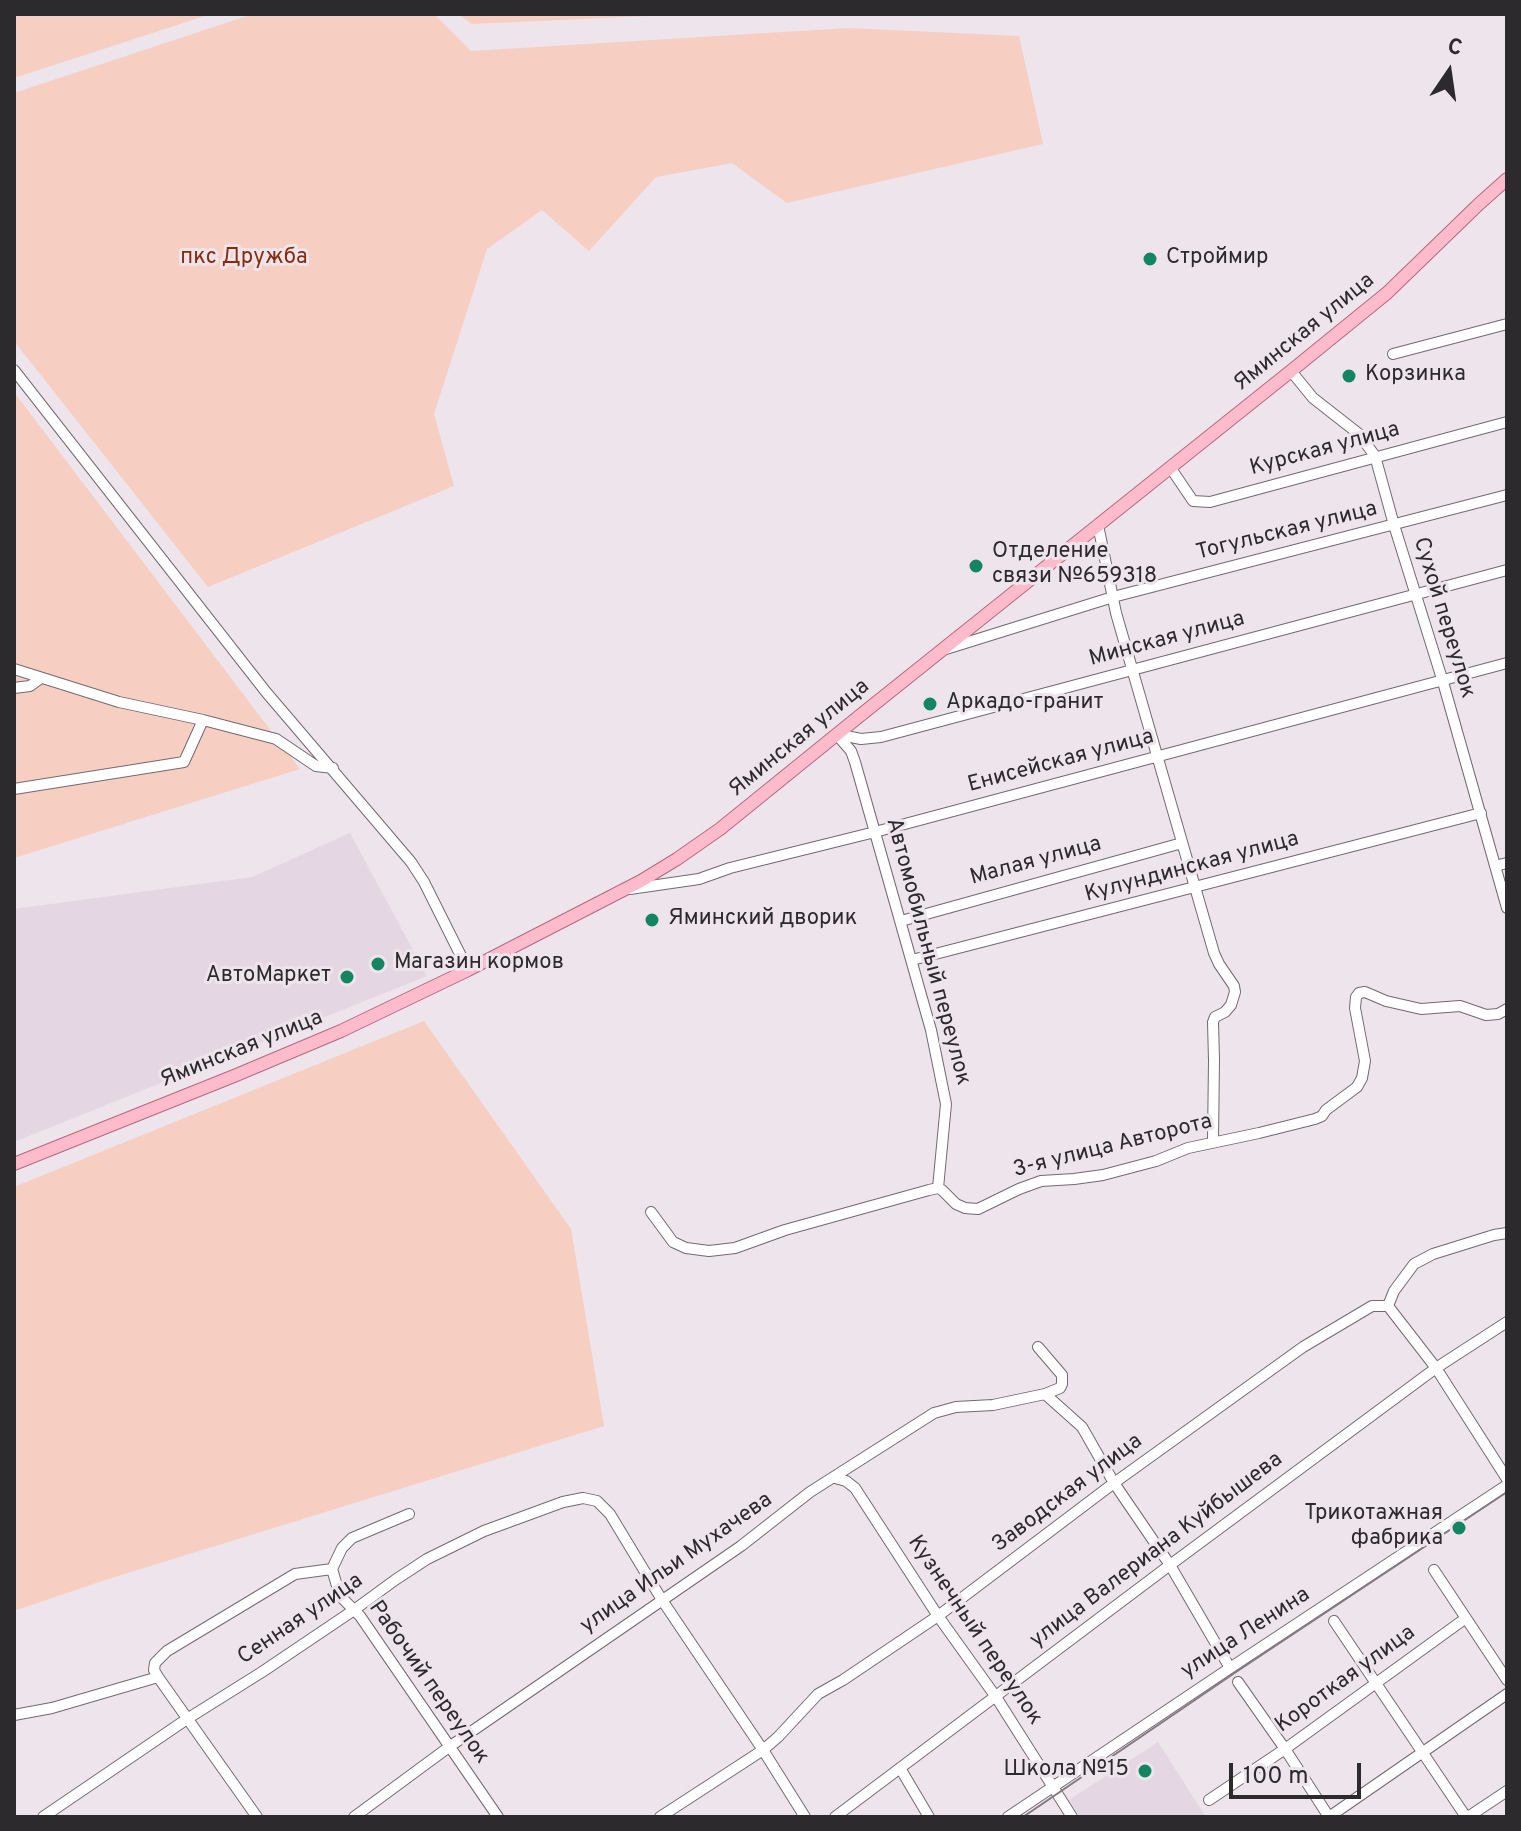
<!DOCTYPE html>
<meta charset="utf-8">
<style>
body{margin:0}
#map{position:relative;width:1521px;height:1831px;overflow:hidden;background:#eee4ec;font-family:Overpass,sans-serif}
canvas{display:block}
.frame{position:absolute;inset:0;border:16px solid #2d2a2d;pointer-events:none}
.north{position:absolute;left:1409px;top:32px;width:80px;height:80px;-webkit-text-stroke:6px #eee4ec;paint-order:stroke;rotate:13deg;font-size:22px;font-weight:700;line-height:32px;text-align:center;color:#2d2a2d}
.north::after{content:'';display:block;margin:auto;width:28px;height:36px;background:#2d2a2d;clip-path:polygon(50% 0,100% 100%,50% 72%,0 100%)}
.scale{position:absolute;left:1229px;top:1763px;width:132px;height:36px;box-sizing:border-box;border:4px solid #2d2a2d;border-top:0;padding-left:10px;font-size:24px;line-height:28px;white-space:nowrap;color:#2d2a2d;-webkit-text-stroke:6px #eee4ec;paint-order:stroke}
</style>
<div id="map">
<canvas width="1521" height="1831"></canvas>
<div class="frame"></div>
<div class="north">С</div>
<div class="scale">100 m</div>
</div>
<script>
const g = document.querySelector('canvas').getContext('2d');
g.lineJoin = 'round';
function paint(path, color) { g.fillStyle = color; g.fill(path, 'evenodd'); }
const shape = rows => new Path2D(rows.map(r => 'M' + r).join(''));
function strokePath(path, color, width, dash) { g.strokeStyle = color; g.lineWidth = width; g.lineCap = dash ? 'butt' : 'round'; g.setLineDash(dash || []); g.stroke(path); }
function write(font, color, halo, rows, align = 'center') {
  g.font = font + ' Overpass,sans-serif'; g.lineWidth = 6; g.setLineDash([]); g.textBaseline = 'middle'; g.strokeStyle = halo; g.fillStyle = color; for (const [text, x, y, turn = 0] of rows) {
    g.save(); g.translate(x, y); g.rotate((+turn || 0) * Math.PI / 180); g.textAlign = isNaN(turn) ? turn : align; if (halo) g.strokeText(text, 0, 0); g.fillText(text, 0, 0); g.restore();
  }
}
const built = shape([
 [350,833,427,976,14,1142,14,909,252,877],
 [1158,1742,1206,1817,1080,1817,1069,1800]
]);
const green = shape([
 [14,14,211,14,14,78],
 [253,14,434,14,471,51,849,28,1019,36,1043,144,787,203,732,163,656,177,589,251,542,210,487,249,434,414,454,486,208,587,14,341,14,93],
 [458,14,692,14,472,24],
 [14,392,300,769,14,858],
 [424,1021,571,1229,604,1426,105,1580,14,1611,14,1187]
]);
const minor = shape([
 [1393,354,1507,324],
 [14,370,266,692,411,862,424,882,468,970],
 [1291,371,1313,398,1359,434,1375,456,1394,525,1443,682,1507,908],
 [1170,467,1193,501,1210,502,1507,422],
 [1098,525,1116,613,1214,953,1219,964,1234,986,1235,992,1231,1005,1225,1012,1215,1017,1213,1022,1214,1060,1213,1141],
 [946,649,1113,597,1507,495],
 [14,669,119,702,203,720,276,739,316,766,333,768],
 [14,688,30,686,41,678],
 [836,734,861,739,881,737,1507,570],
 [838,736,851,751,855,762,931,1030,946,1104,938,1188],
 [14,789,184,762,203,720],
 [1495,866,1507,863],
 [630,889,699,879,730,868,875,832,1507,663],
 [901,921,1182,843],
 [912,960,1481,813],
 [651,1212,673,1242,686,1248,709,1251,735,1248,785,1230,929,1190,938,1188,942,1190,956,1204,965,1208,978,1209,1019,1189,1041,1181,1074,1179,1103,1175,1156,1161,1188,1148,1259,1133,1315,1119,1322,1116,1326,1110,1357,1087,1362,1078,1365,1061,1355,1008,1356,997,1359,993,1365,992,1386,1001,1421,1009,1460,1006,1486,1015,1498,1014,1507,1009],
 [1388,1306,1436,1368,1507,1479],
 [1038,1347,1062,1375,1062,1384,1060,1388,1045,1394,1082,1427,1114,1483,1170,1565,1230,1668],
 [835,1478,846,1481,855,1488,938,1616,996,1697,1072,1817],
 [332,1569,340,1596,360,1616,498,1817],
 [1434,1570,1507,1680],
 [1334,1621,1466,1817],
 [158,1677,257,1817],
 [1238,1682,1285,1749,1329,1817],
 [14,1715,52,1708,158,1677,154,1670,155,1663,167,1651,295,1574,332,1569,342,1548,352,1538,409,1514],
 [900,1768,929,1817],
 [1209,1800,1285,1749,1466,1618],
 [43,1817,187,1719,262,1672,354,1610,395,1580,427,1559,484,1531,563,1502,583,1498,597,1501,610,1514,662,1600,763,1750,805,1817],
 [354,1817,449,1747,741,1546,810,1492,934,1413,956,1407,993,1405,1045,1394],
 [660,1817,763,1750,778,1737,818,1694,843,1680,938,1616,1114,1483,1303,1347,1372,1306,1388,1306,1394,1291,1414,1264,1433,1254,1494,1235,1507,1233],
 [835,1817,1170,1565,1436,1368,1507,1322],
 [1008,1817,1230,1668,1507,1485],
 [1329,1817,1507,1694],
 [1468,1817,1507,1791]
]);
const major = shape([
 [14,1164,234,1076,341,1031,468,970,641,881,677,859,720,829,862,714,1291,371,1387,293,1479,204,1507,179]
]);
const tram = shape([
 [1023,1817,1236,1672,1507,1492]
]);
const markers = [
 [1150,259,8,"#138563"],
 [1349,376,8,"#138563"],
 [976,566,8,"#138563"],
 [930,704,8,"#138563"],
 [652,920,8,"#138563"],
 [378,964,8,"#138563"],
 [347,977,8,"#138563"],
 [1459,1528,8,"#138563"],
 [1145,1771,8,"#138563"]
];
const parkNames = [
 ["пкс Дружба",244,259]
];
const poiNames = [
 ["Строймир",1166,259],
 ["Корзинка",1365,376],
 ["Отделение",992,553],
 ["связи №659318",992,578],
 ["Аркадо-гранит",946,704],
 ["Яминский дворик",668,920],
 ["Магазин кормов",394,964],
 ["АвтоМаркет",331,977,"right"],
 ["Трикотажная",1443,1515,"right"],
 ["фабрика",1443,1540,"right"],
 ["Школа №15",1129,1771,"right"]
];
const streetNames = [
 ["Яминская улица",1305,333,-39],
 ["Курская улица",1325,450,-15],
 ["Тогульская улица",1287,532,-14],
 ["Сухой переулок",1443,618,73],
 ["Минская улица",1167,640,-15],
 ["Яминская улица",800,739,-39],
 ["Енисейская улица",1061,762,-15],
 ["Малая улица",1036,862,-15],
 ["Кулундинская улица",1192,868,-15],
 ["Автомобильный переулок",927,952,75],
 ["Яминская улица",242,1050,-22],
 ["3-я улица Авторота",1113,1147,-14],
 ["Заводская улица",1068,1494,-37],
 ["улица Валериана Куйбышева",1157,1551,-37],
 ["улица Ильи Мухачева",677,1564,-35],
 ["Сенная улица",301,1620,-34],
 ["Кузнечный переулок",974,1631,56],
 ["улица Ленина",1246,1634,-33],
 ["Короткая улица",1346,1680,-36],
 ["Рабочий переулок",428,1683,55]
];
paint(built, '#e4d6e2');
paint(green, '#f7cec2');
strokePath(minor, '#726a70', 12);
strokePath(major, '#b46a7e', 14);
strokePath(minor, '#fff', 10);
strokePath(major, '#fdbbcc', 12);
strokePath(tram, '#817b80', 2);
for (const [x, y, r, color] of markers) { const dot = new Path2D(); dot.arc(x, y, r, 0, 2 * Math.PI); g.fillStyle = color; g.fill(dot); strokePath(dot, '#eee4ec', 3); }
write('22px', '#8b2a07', '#eee4ec', parkNames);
write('22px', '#2d2a2d', '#eee4ec', poiNames, 'left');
write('22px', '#2d2a2d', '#eee4ec', streetNames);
</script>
